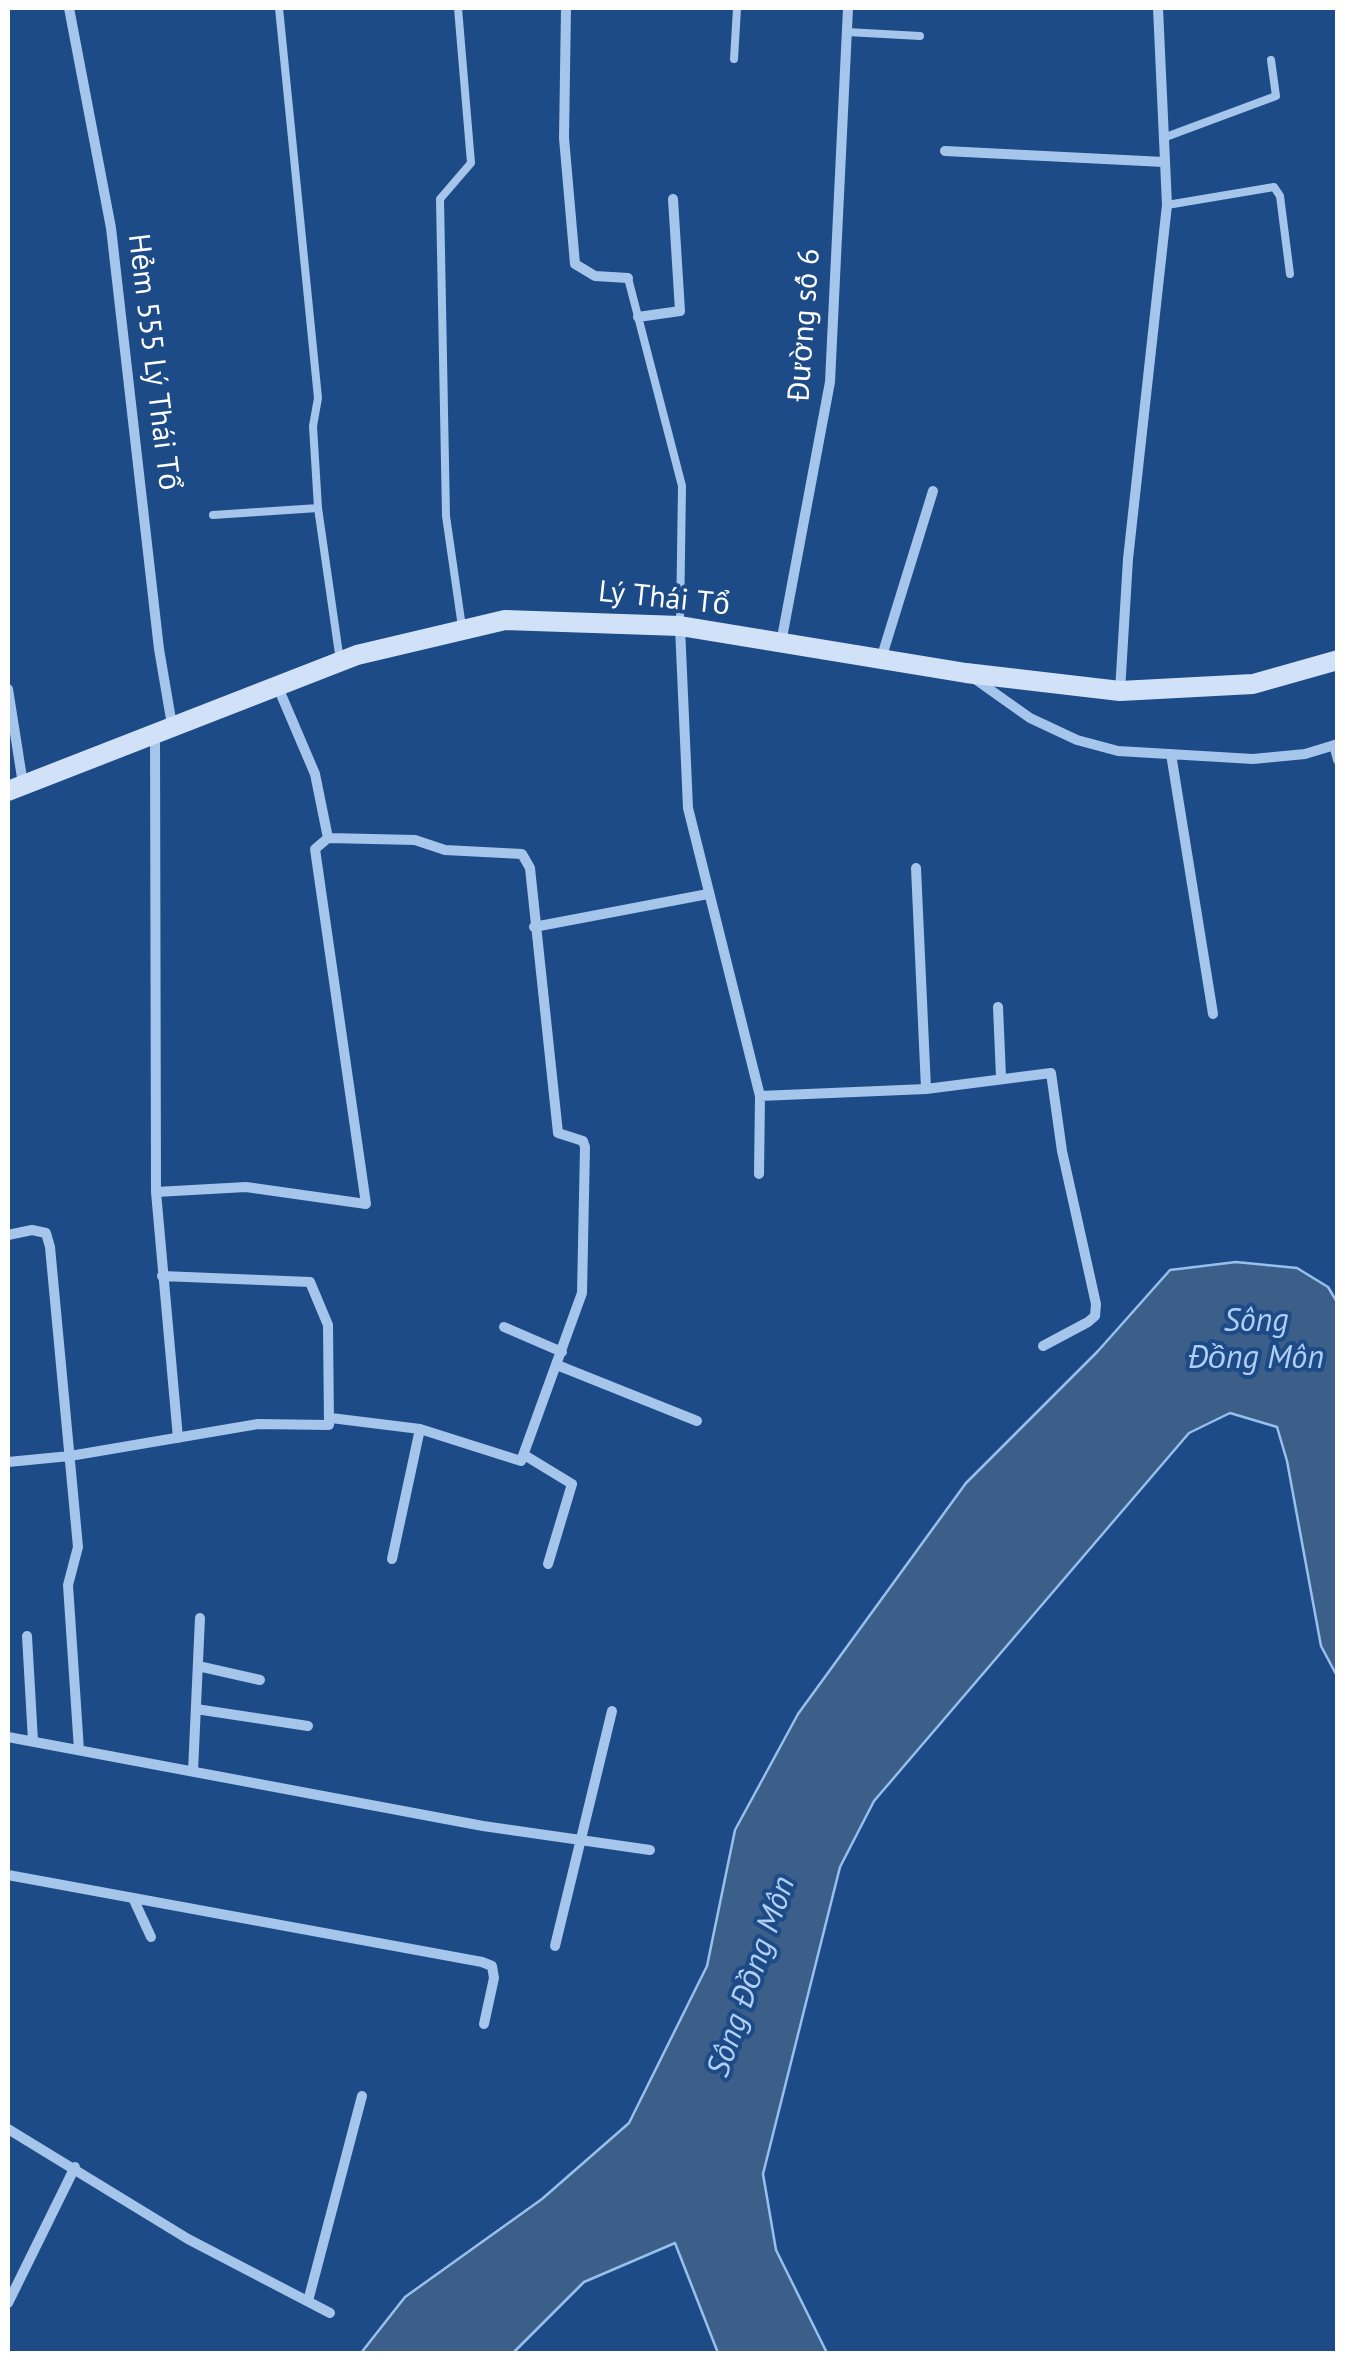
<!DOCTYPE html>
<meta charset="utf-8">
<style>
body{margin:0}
#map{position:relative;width:1345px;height:2361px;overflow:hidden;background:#1c4b87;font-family:"PT Sans",sans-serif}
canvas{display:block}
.frame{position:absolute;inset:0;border:10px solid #fff;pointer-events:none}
</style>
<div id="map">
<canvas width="1345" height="2361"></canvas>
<div class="frame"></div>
</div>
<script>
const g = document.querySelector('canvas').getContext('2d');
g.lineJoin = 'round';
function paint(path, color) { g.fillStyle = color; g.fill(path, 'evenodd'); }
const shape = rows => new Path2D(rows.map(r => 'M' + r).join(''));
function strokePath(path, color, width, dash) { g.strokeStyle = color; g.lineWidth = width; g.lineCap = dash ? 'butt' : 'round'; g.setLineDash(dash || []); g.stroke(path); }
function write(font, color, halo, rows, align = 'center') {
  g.font = font + ' "PT Sans",sans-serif'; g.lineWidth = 8; g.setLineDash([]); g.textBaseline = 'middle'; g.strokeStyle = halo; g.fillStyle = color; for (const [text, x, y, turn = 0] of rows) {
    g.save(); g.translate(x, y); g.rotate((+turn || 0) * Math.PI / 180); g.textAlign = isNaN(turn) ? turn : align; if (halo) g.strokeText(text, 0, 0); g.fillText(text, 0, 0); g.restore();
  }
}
const water = shape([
 [1236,1262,1297,1268,1328,1287,1337,1302,1337,1676,1321,1646,1287,1461,1277,1427,1230,1413,1189,1433,874,1801,840,1867,763,2174,776,2250,827,2353,718,2353,675,2243,584,2282,513,2353,361,2353,405,2297,542,2199,629,2123,707,1966,735,1830,798,1714,966,1483,1098,1351,1170,1270,1236,1262]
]);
const service = shape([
 [279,8,318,398,313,426,318,508,340,661],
 [458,8,471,163,440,199,446,516,462,627],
 [847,32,920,36],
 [734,59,737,8],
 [1163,138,1276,96,1271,60],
 [1167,205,1274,187,1280,196,1290,274],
 [628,278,682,486,680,622],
 [213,515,318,508]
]);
const minor = shape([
 [69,8,111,228,159,649,172,725],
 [566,8,564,138,575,264,595,276,628,278],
 [945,151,1164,162],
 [638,317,680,311,673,199],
 [680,627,688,808,760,1096,759,1174],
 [781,643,830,382,848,8],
 [881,659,933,491],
 [975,679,1030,718,1077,740,1118,751,1253,759,1305,754,1338,744],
 [277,685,315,774,328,838],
 [8,689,23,784],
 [1120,691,1128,559,1167,205,1158,8],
 [155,732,156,1192,178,1438],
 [1334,745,1338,760],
 [1171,754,1213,1014],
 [916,868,926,1089],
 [534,927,708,894],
 [998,1007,1001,1077],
 [760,1096,926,1089,1051,1073,1062,1151,1096,1304,1095,1316,1088,1322,1043,1346],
 [156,1192,246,1187,366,1204,315,849,328,838,415,840,445,850,522,854,530,868,558,1133,583,1141,585,1147,582,1293,521,1461,420,1429,331,1418],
 [8,1235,32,1230,46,1233,50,1247,78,1547,68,1585,79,1750],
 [504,1327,562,1352],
 [557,1365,697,1421],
 [526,1456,572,1484,548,1564],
 [8,1462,70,1456,258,1424,329,1425,328,1325,310,1282,162,1276],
 [392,1559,420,1429],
 [27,1636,33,1741],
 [198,1666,260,1680],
 [196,1709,308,1726],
 [8,1737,483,1826,650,1850],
 [193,1771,200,1618],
 [8,1875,482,1962,492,1966,494,1978,484,2024],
 [133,1898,151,1937],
 [555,1946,612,1711],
 [8,2129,188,2239,330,2313],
 [308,2301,362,2096],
 [8,2303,75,2167]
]);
const secondary = shape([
 [8,791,357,655,505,620,680,626,966,673,1120,691,1253,684,1338,660]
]);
const streetNames = [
 ["Đường số 6",805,325,-86],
 ["Hẻm 555 Lý Thái Tổ",153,362,83],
 ["Lý Thái Tổ",664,599,6]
];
const waterNames = [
 ["Sông",1256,1322],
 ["Đồng Môn",1256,1359],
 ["Sông Đồng Môn",752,1977,-71]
];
paint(water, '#3c5f8a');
strokePath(water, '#98c0ed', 2.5);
strokePath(service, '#a5c5eb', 8);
strokePath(minor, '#a5c5eb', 10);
strokePath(secondary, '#d1e2f8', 20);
write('30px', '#fff', '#1c4b87', streetNames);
write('italic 32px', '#b1cff3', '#1c4b87', waterNames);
</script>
